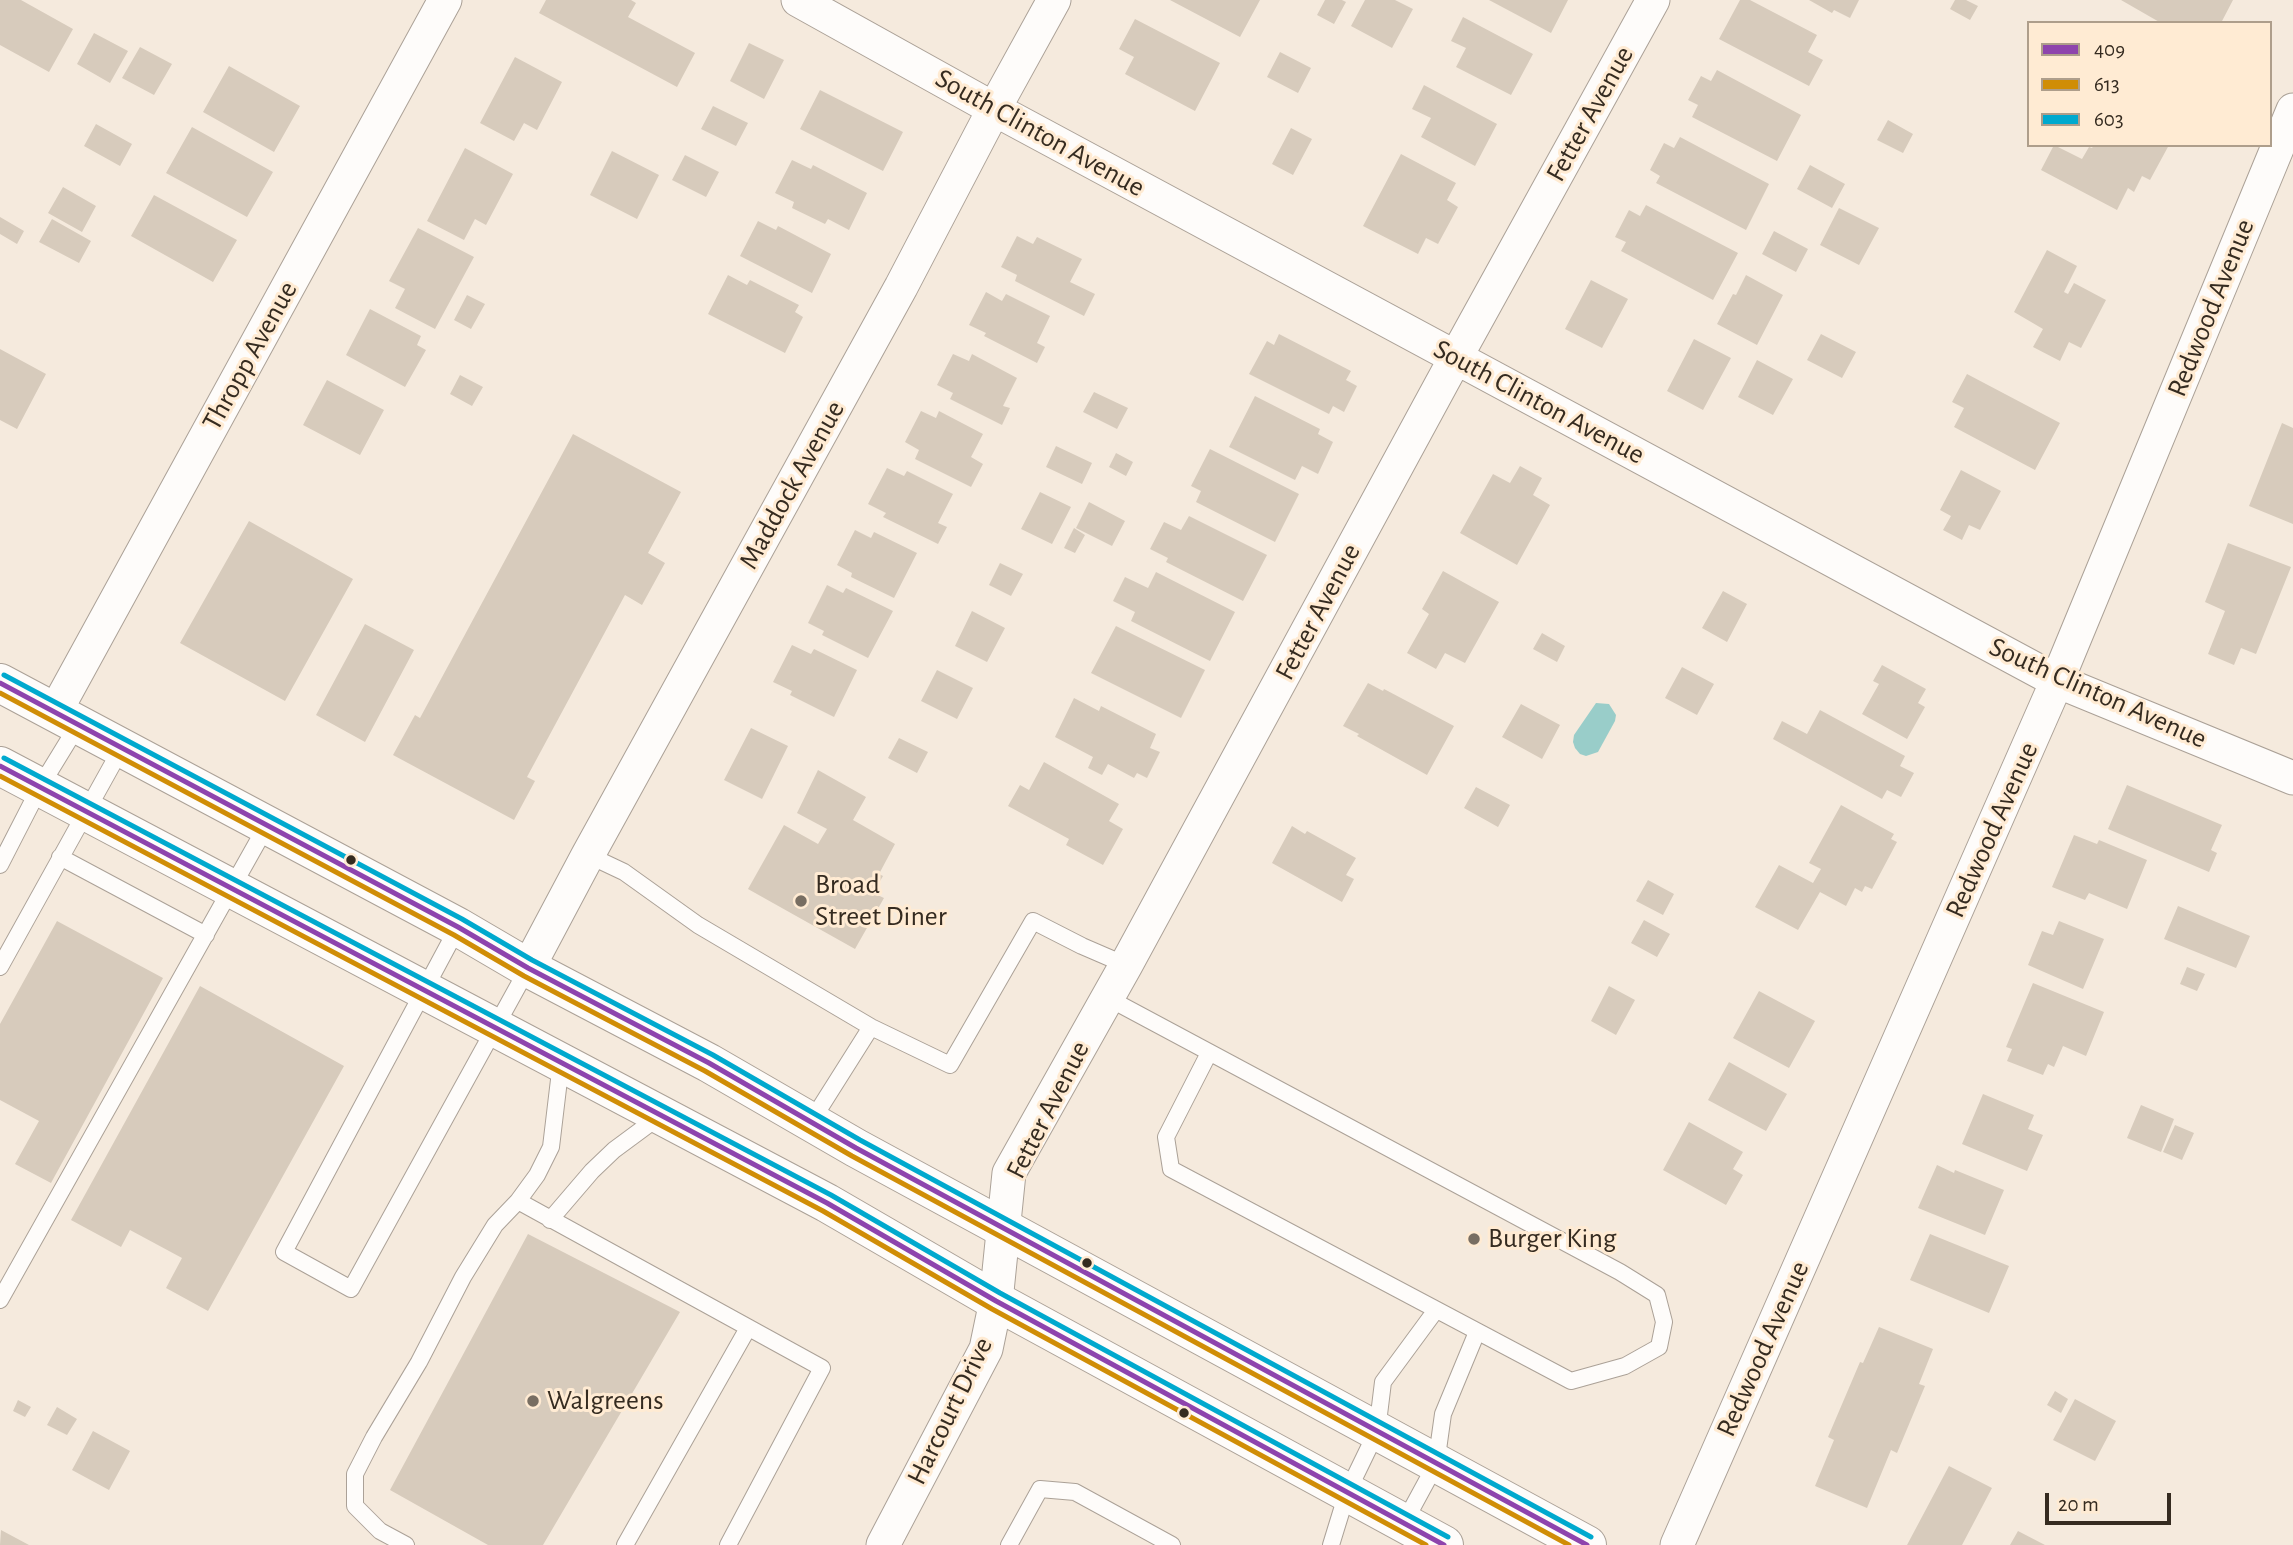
<!DOCTYPE html>
<style>
body{margin:0}
#map{position:relative;width:2293px;height:1545px;overflow:hidden;background:#f5eadd;font-family:"Alegreya Sans",sans-serif}
canvas{display:block}
.legend{position:absolute;left:2027px;top:21px;width:245px;height:126px;box-sizing:border-box;background:#ffebd3;border:2px solid #ae9e8b;margin:0;padding:9px 12px;list-style:none;font-size:21px;color:#352b20}
.legend li{display:flex;align-items:center;gap:14px;height:35px}
.legend b{width:35px;border:2px solid #ae9e8b}
.scale{position:absolute;left:2045px;top:1493px;width:126px;height:32px;box-sizing:border-box;border:4px solid #352b20;border-top:0;padding-left:9px;font-size:21px;line-height:24px;white-space:nowrap;color:#352b20;-webkit-text-stroke:5px #ffebd3;paint-order:stroke}
</style>
<div id="map">
<canvas width="2293" height="1545"></canvas>
<ul class="legend">
<li><b style="height:9px;background:#8e44ad"></b>409</li>
<li><b style="height:9px;background:#d08d06"></b>613</li>
<li><b style="height:9px;background:#00a9ce"></b>603</li>
</ul>
<div class="scale">20 m</div>
</div>
<script>
const g = document.querySelector('canvas').getContext('2d');
g.lineJoin = 'round';
function paint(path, color) { g.fillStyle = color; g.fill(path, 'evenodd'); }
const shape = rows => new Path2D(rows.map(r => 'M' + r).join(''));
function strokePath(path, color, width, dash) { g.strokeStyle = color; g.lineWidth = width; g.lineCap = dash ? 'butt' : 'round'; g.setLineDash(dash || []); g.stroke(path); }
function write(font, color, halo, rows, align = 'center') {
  g.font = font + ' "Alegreya Sans",sans-serif'; g.lineWidth = 6; g.setLineDash([]); g.textBaseline = 'middle'; g.strokeStyle = halo; g.fillStyle = color; for (const [text, x, y, turn = 0] of rows) {
    g.save(); g.translate(x, y); g.rotate((+turn || 0) * Math.PI / 180); g.textAlign = isNaN(turn) ? turn : align; if (halo) g.strokeText(text, 0, 0); g.fillText(text, 0, 0); g.restore();
  }
}
const water = shape([
 [1596,703,1609,704,1616,715,1615,721,1598,752,1586,756,1580,754,1575,748,1573,742,1574,735]
]);
const building = shape([
 [0,0,21,0,73,29,49,72,0,45],
 [546,0,631,0,636,3,628,17,695,53,677,87,539,13],
 [1170,0,1260,0,1240,37],
 [1325,0,1342,0,1346,2,1334,24,1317,15],
 [1365,0,1395,0,1413,9,1392,48,1351,26],
 [1489,0,1568,0,1551,33],
 [1740,0,1750,0,1817,35,1808,52,1823,60,1809,86,1719,39],
 [1809,0,1859,0,1850,18,1834,10,1832,13],
 [1955,0,1966,0,1978,6,1970,20,1950,9],
 [2121,0,2233,0,2221,23,2161,23],
 [1463,17,1533,54,1511,95,1456,67,1466,48,1451,41],
 [1135,19,1220,63,1195,111,1125,74,1134,57,1119,49],
 [94,33,128,51,110,83,77,64],
 [749,43,784,60,764,99,730,81],
 [140,47,172,64,154,95,122,78],
 [1280,52,1311,68,1298,93,1267,77],
 [515,57,562,82,537,130,524,123,514,141,480,123],
 [229,66,300,106,274,152,203,112],
 [1717,70,1801,115,1777,161,1692,117,1698,105,1688,100,1701,76,1711,81],
 [1424,85,1497,124,1475,166,1421,137,1431,118,1412,109],
 [820,90,903,132,883,171,800,129],
 [713,106,748,123,736,146,701,129],
 [1888,120,1913,134,1903,153,1877,140],
 [96,124,132,144,120,166,84,146],
 [192,127,273,172,247,217,166,173],
 [1291,128,1312,139,1293,175,1272,164],
 [1680,137,1769,184,1746,230,1656,183,1660,176,1650,170,1664,143,1674,148],
 [2054,145,2082,159,2089,147,2092,148,2094,145,2169,145,2150,180,2142,176,2134,192,2128,188,2117,210,2041,170],
 [465,148,513,174,486,225,475,219,464,240,427,221],
 [612,151,659,175,637,219,590,195],
 [1401,154,1456,183,1447,200,1458,207,1438,244,1426,238,1418,254,1363,226],
 [685,155,719,172,706,197,672,180],
 [792,160,811,169,813,165,867,193,849,230,828,219,825,224,792,208,794,202,775,193],
 [1810,165,1845,184,1832,208,1797,189],
 [63,187,96,206,82,232,48,213],
 [154,195,237,240,213,282,131,236],
 [1646,205,1738,253,1713,300,1621,251,1626,242,1615,237,1629,210,1640,216],
 [1839,208,1879,228,1859,265,1820,245],
 [0,217,24,231,17,244,0,234],
 [52,219,91,241,79,263,39,242],
 [758,221,776,230,778,226,831,254,812,293,740,256],
 [418,228,474,257,435,329,395,308,405,289,389,281],
 [1774,231,1808,249,1796,272,1762,254],
 [1017,236,1033,244,1037,237,1082,259,1070,282,1095,294,1084,316,1015,281,1017,275,1001,267],
 [2047,250,2077,266,2064,292,2068,294,2074,283,2106,300,2081,348,2069,342,2060,361,2033,347,2043,329,2014,312],
 [728,275,747,285,750,280,799,305,795,312,803,317,785,353,708,314],
 [1746,275,1783,295,1757,345,1717,324,1733,294,1736,295],
 [1591,280,1628,299,1602,348,1565,329],
 [986,292,1002,301,1006,294,1050,316,1037,343,1045,347,1037,363,984,336,986,333,969,325],
 [467,295,485,304,471,329,454,320],
 [370,309,421,336,417,345,426,350,405,387,346,355],
 [1279,334,1351,371,1346,380,1357,386,1344,412,1333,406,1329,414,1249,374,1267,341,1274,345],
 [1821,334,1856,352,1842,378,1807,360],
 [1694,339,1731,358,1703,410,1667,391],
 [0,349,46,374,17,429,0,420],
 [953,354,969,361,972,354,1017,378,1003,406,1010,408,1002,425,950,399,953,393,937,385],
 [1757,360,1793,379,1773,415,1738,397],
 [1967,374,2060,423,2035,470,1954,427,1964,408,1952,402],
 [460,375,483,387,472,406,450,394],
 [327,380,384,410,360,455,303,425],
 [1094,392,1128,408,1117,429,1083,412],
 [1255,396,1320,429,1318,434,1333,442,1318,474,1302,466,1295,480,1229,447],
 [921,411,936,418,939,411,983,434,971,457,983,464,971,487,915,459,919,450,905,442],
 [2282,423,2293,428,2293,524,2249,506],
 [573,434,681,492,648,553,665,563,642,605,625,595,527,777,535,781,514,820,393,755,415,715,420,718],
 [1056,446,1092,463,1082,484,1046,467],
 [1210,449,1299,494,1275,542,1196,502,1201,491,1191,486],
 [1116,453,1133,462,1126,476,1109,467],
 [1520,466,1542,478,1533,495,1550,505,1517,565,1460,533,1493,474,1510,483],
 [887,468,904,476,907,471,953,494,938,523,947,527,938,544,883,517,886,513,868,504],
 [1961,470,2001,491,1980,530,1969,525,1962,540,1943,530,1951,516,1940,510],
 [1040,492,1071,507,1052,544,1021,529],
 [1089,502,1125,521,1112,546,1076,528],
 [1189,516,1267,555,1243,601,1166,562,1168,558,1150,549,1164,522,1181,530],
 [249,521,353,579,285,701,180,643],
 [1074,528,1085,535,1075,553,1064,548],
 [855,530,871,538,874,532,917,553,894,598,851,577,852,573,837,565],
 [2228,543,2291,567,2256,654,2241,648,2234,665,2208,654,2225,611,2205,602],
 [1000,563,1023,574,1011,596,989,585],
 [1443,571,1499,602,1465,663,1445,653,1436,669,1407,653,1429,614,1422,609],
 [1156,572,1235,612,1210,661,1131,621,1135,612,1113,601,1125,577,1148,588],
 [827,585,843,593,846,588,893,611,868,658,822,635,824,631,808,623],
 [1723,591,1747,604,1727,642,1702,628],
 [972,611,1005,628,987,662,955,646],
 [365,624,414,650,365,742,316,715],
 [1116,626,1205,670,1181,718,1091,673],
 [1542,633,1565,646,1557,662,1533,649],
 [792,645,811,654,814,649,857,670,834,717,790,695,792,691,773,682],
 [1882,665,1926,689,1918,703,1925,707,1907,739,1862,714,1879,684,1873,681],
 [1682,667,1714,684,1697,715,1665,698],
 [937,670,973,688,957,719,921,701],
 [1368,683,1383,691,1384,689,1454,726,1427,775,1357,736,1359,734,1343,726],
 [1074,698,1099,711,1101,706,1156,734,1150,748,1160,752,1147,778,1137,773,1134,778,1108,764,1102,775,1088,768,1093,757,1055,737],
 [1521,704,1560,725,1542,759,1502,737],
 [1820,710,1905,756,1900,766,1914,773,1901,797,1887,790,1882,799,1773,739,1782,721,1807,734],
 [751,728,788,746,762,799,724,780],
 [899,738,928,752,917,773,888,758],
 [1044,762,1119,804,1109,821,1123,829,1103,865,1066,845,1069,839,1008,806,1020,785,1029,790],
 [818,770,866,797,853,820,895,844,879,874,883,876,873,893,884,898,855,949,748,889,784,825,818,844,827,829,797,813],
 [2127,785,2222,825,2211,850,2217,853,2209,872,2108,829],
 [1476,787,1510,805,1498,827,1464,808],
 [1841,805,1894,834,1891,839,1897,842,1872,889,1865,886,1862,892,1855,888,1846,906,1820,892,1798,930,1755,907,1779,865,1813,883,1821,869,1809,863],
 [1292,826,1305,834,1307,831,1356,858,1346,875,1354,879,1342,902,1272,863],
 [2074,835,2097,844,2099,840,2147,860,2127,909,2089,893,2085,900,2052,887],
 [1648,880,1674,894,1663,915,1636,901],
 [2178,906,2250,936,2236,968,2164,939],
 [1644,920,1670,934,1657,957,1631,943],
 [57,921,163,978,51,1183,15,1164,39,1121,0,1100,0,1024],
 [2059,921,2104,939,2083,989,2028,965,2042,931,2053,935],
 [2187,967,2205,974,2197,991,2180,984],
 [2033,983,2104,1012,2086,1056,2063,1046,2054,1067,2048,1064,2043,1075,2007,1061,2012,1049,2006,1047],
 [200,986,344,1066,208,1311,166,1288,182,1258,130,1230,121,1247,71,1220],
 [1609,986,1635,1000,1616,1035,1591,1021],
 [1759,991,1815,1021,1789,1068,1733,1038],
 [1729,1062,1787,1094,1766,1131,1708,1100],
 [1983,1094,2034,1115,2028,1129,2043,1135,2027,1171,1962,1144],
 [2141,1105,2174,1119,2161,1152,2127,1138],
 [1689,1122,1743,1152,1733,1169,1743,1175,1726,1205,1663,1170],
 [2175,1125,2194,1133,2182,1160,2163,1152],
 [1937,1165,1954,1173,1955,1170,2004,1190,1985,1235,1918,1208],
 [528,1234,680,1312,543,1545,488,1545,390,1490],
 [1930,1234,2009,1266,1989,1313,1910,1280],
 [1879,1327,1933,1349,1919,1384,1925,1386,1897,1453,1891,1450,1867,1508,1815,1486,1834,1440,1828,1437,1860,1362,1863,1363],
 [2055,1391,2068,1399,2061,1413,2047,1405],
 [2075,1399,2116,1421,2095,1461,2053,1440],
 [18,1400,31,1407,25,1417,13,1411],
 [57,1407,77,1419,67,1435,47,1425],
 [93,1431,130,1451,109,1490,72,1470],
 [1949,1466,1992,1488,1962,1545,1907,1545],
 [1,1530,29,1545,0,1545],
 [2018,1531,2045,1545,2010,1545]
]);
const service = shape([
 [588,855,624,872,698,925,871,1027,950,1065,1033,921,1082,946,1126,965],
 [60,857,206,935],
 [0,865,40,787,78,725],
 [458,927,284,1252,351,1289,528,968],
 [0,967,121,749],
 [1108,998,1620,1272,1657,1295,1664,1322,1659,1347,1625,1366,1571,1381,1171,1169,1166,1137,1209,1053],
 [811,1122,871,1027],
 [518,1201,822,1368,728,1545],
 [550,1220,592,1171,614,1150,660,1116],
 [0,1300,267,825],
 [1404,1523,1436,1464,1443,1414,1477,1332],
 [406,1545,380,1531,355,1506,355,1474,374,1437,419,1362,463,1277,495,1225,518,1201,537,1175,551,1147,561,1063],
 [625,1545,748,1328],
 [1009,1545,1040,1489,1075,1492,1172,1545],
 [1331,1545,1347,1493,1377,1431,1383,1382,1436,1310]
]);
const minor = shape([
 [798,0,994,109,2057,681,2293,778],
 [55,712,445,0],
 [528,968,588,855,901,287,994,109,1054,0],
 [883,1545,986,1349,996,1301,1009,1173,1126,965,1456,357,1653,0],
 [1677,1545,2057,681,2293,110]
]);
const primary = shape([
 [0,683,458,927,528,968,709,1063,856,1148,1587,1545],
 [0,766,827,1203,996,1301,1444,1545]
]);
const bus1 = shape([
 [0,683,458,927,528,968,709,1063,856,1148,1587,1545],
 [0,766,827,1203,996,1301,1444,1545]
]);
const bus2 = shape([
 [0,693,454,935,524,976,705,1071,852,1156,1569,1545],
 [0,776,823,1211,992,1309,1426,1545]
]);
const bus3 = shape([
 [4,675,462,919,532,960,713,1055,860,1140,1591,1537],
 [4,758,831,1195,1000,1293,1448,1537]
]);
const markers = [
 [351,860,6,"#352b20"],
 [801,901,7,"#786e62"],
 [1474,1239,7,"#786e62"],
 [1087,1263,6,"#352b20"],
 [533,1401,7,"#786e62"],
 [1184,1413,6,"#352b20"]
];
const streetNames = [
 ["Fetter Avenue",1590,114,-61],
 ["South Clinton Avenue",1040,133,29],
 ["Redwood Avenue",2211,308,-68],
 ["Thropp Avenue",250,356,-61],
 ["South Clinton Avenue",1539,402,28],
 ["Maddock Avenue",792,485,-61],
 ["Fetter Avenue",1318,612,-62],
 ["South Clinton Avenue",2098,693,24],
 ["Redwood Avenue",1992,830,-66],
 ["Fetter Avenue",1048,1110,-63],
 ["Redwood Avenue",1763,1349,-66],
 ["Harcourt Drive",950,1411,-64]
];
const poiNames = [
 ["Broad",815,885],
 ["Street Diner",815,917],
 ["Burger King",1488,1239],
 ["Walgreens",547,1401]
];
paint(water, '#99cdc9');
paint(building, '#d7cbbc');
strokePath(service, '#aba197', 18);
strokePath(minor, '#aba197', 35);
strokePath(primary, '#aba197', 40);
strokePath(service, '#fefcfa', 16);
strokePath(minor, '#fefcfa', 33);
strokePath(primary, '#fefcfa', 38);
strokePath(bus1, '#8e44ad', 5);
strokePath(bus2, '#d08d06', 5);
strokePath(bus3, '#00a9ce', 5);
for (const [x, y, r, color] of markers) { const dot = new Path2D(); dot.arc(x, y, r, 0, 2 * Math.PI); g.fillStyle = color; g.fill(dot); strokePath(dot, '#ffebd3', 2.5); }
write('28px', '#352b20', '#ffebd3', streetNames);
write('28px', '#352b20', '#ffebd3', poiNames, 'left');
</script>
